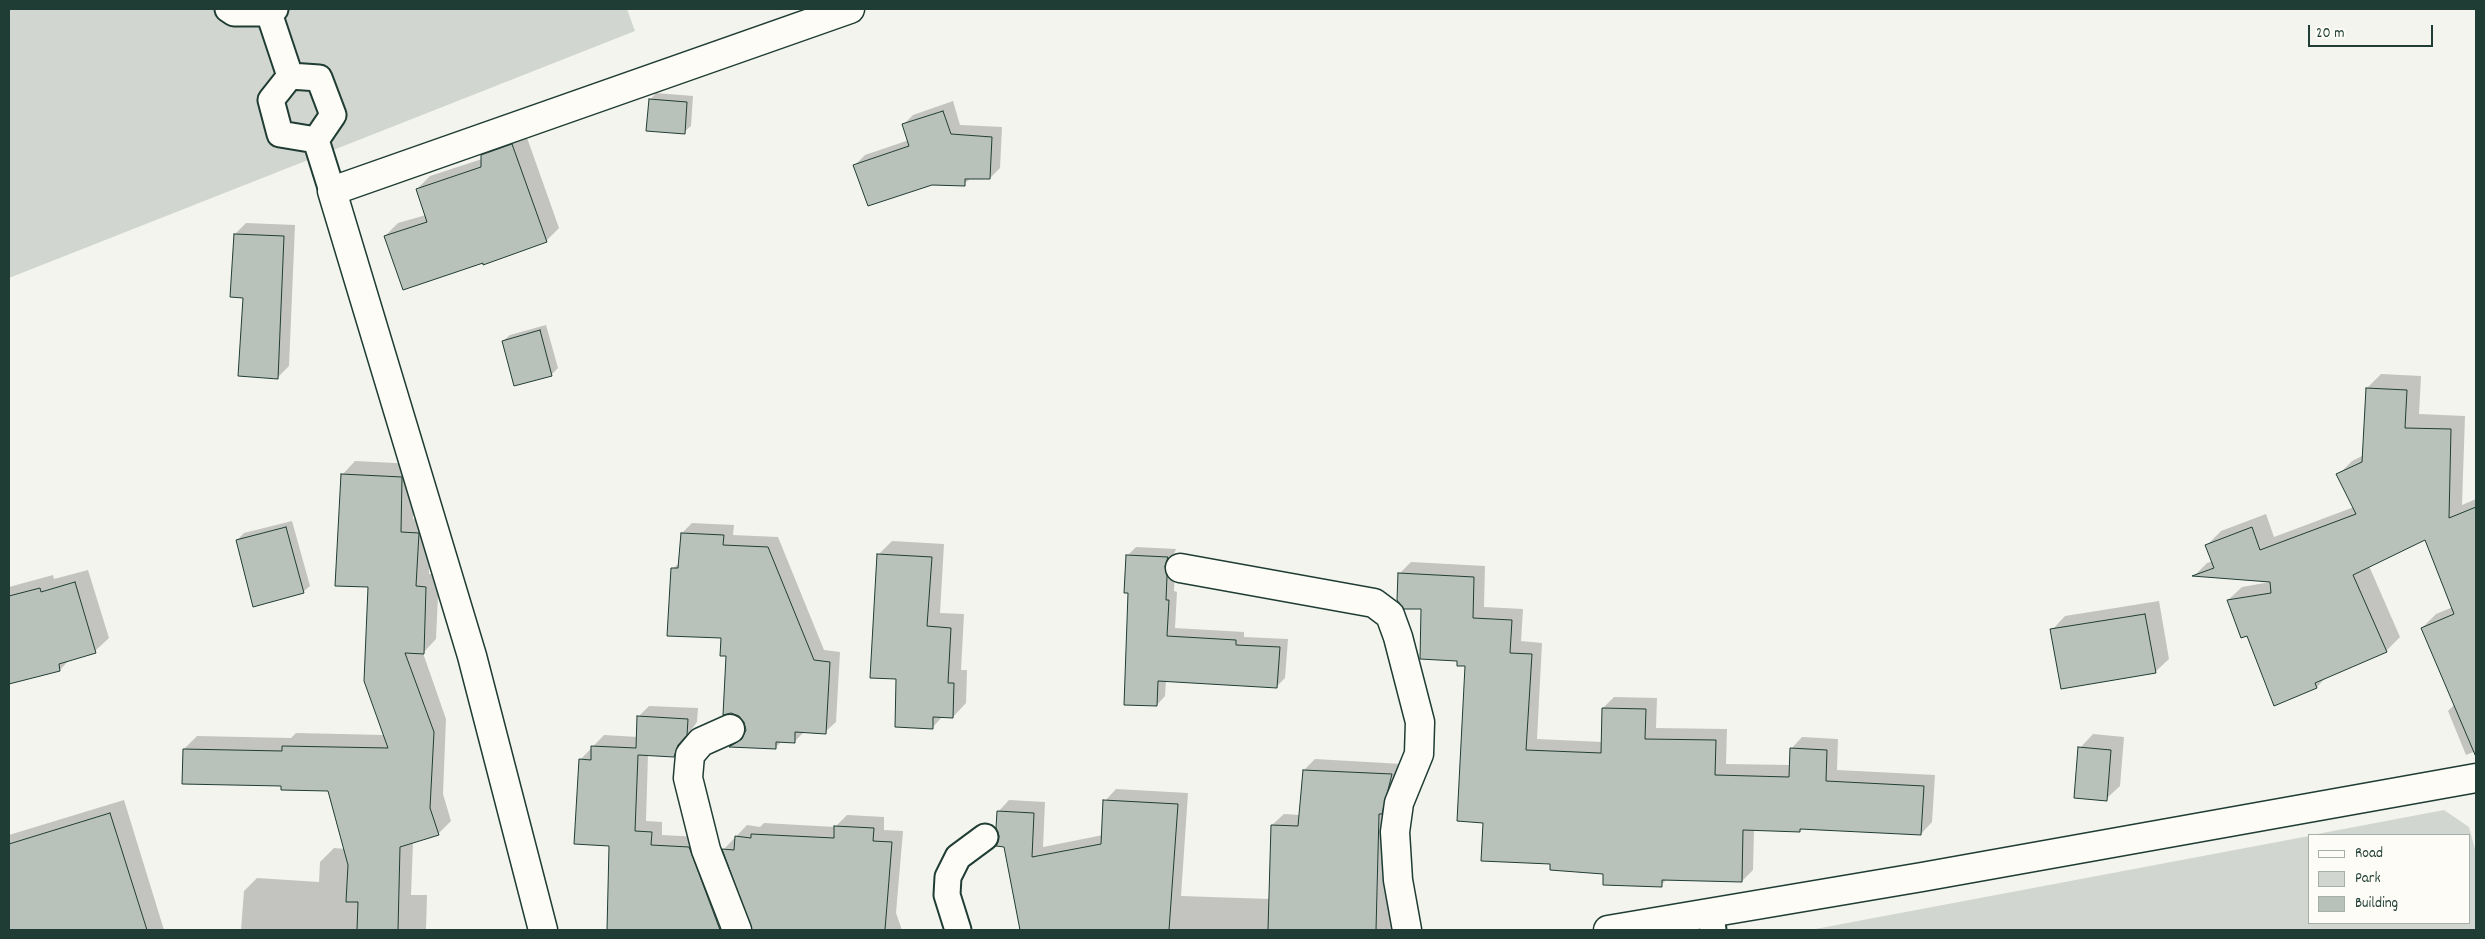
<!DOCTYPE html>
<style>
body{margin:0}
#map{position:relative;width:2485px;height:939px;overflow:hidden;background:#f4f4ef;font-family:Dekko,sans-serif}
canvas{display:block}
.frame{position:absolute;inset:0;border:10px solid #1f3d34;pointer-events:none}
.legend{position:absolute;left:2308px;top:834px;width:162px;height:90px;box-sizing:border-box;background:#fdfcf7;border:1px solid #a4b0a9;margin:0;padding:6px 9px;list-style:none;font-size:15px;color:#1f3d34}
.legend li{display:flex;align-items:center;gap:10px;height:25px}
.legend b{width:25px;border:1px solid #a4b0a9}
.scale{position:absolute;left:2308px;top:25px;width:125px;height:22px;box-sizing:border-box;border:2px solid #1f3d34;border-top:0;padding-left:6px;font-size:15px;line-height:18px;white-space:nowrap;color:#1f3d34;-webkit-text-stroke:4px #fdfcf7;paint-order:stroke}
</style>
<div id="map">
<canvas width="2485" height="939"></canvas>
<div class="frame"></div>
<ul class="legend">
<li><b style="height:6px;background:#fdfcf7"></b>Road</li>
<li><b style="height:14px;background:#d1d6d1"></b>Park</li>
<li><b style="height:14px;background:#b9c1bb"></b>Building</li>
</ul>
<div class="scale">20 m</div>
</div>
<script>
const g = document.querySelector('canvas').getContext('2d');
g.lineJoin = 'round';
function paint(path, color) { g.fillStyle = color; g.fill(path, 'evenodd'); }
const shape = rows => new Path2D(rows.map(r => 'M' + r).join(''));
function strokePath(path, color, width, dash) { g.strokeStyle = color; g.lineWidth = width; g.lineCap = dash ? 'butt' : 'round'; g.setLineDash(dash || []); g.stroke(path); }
const green = shape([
 [9,9,627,9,635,31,9,278],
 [2444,810,2469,827,2476,853,2476,930,1810,930,2309,836,2309,923,2469,923,2469,835,2312,835]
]);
const shadow = shape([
 [656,93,693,96,691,126,684,132,650,100],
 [953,101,960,125,1002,127,1000,168,990,178,971,178,964,184,855,165,865,155,909,140,903,125,913,115],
 [525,132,559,228,546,241,483,261,385,236,398,223,426,215,417,189,430,176,482,159,496,143],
 [246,223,295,225,289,366,277,378,245,296,235,234],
 [546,325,558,368,551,375,503,341,510,335],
 [2381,374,2421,376,2419,414,2465,416,2462,505,2476,499,2476,751,2466,755,2448,711,2455,704,2422,628,2436,614,2453,607,2425,539,2369,566,2400,637,2386,651,2328,675,2317,687,2275,704,2247,634,2228,600,2242,587,2270,582,2195,575,2207,563,2213,561,2207,545,2221,531,2266,514,2274,537,2354,507,2338,475,2352,461,2364,455,2367,388],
 [355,461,415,464,413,519,431,520,429,574,439,574,436,639,423,653,446,719,443,794,451,821,438,834,413,842,411,895,427,895,426,930,241,930,244,891,257,878,319,882,320,862,334,848,345,849,329,790,282,785,184,749,197,736,291,738,296,733,384,735,370,586,342,475],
 [292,521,310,586,303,592,237,540,244,533],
 [692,523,734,525,733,535,778,537,824,650,840,652,836,722,825,732,805,731,794,742,782,741,775,748,732,745,747,730,745,722,739,715,723,637,673,569,680,562,682,533],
 [892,541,944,544,940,613,964,614,961,670,967,670,966,703,953,717,943,716,932,728,898,678,878,555],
 [1136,547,1176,549,1173,556,1175,567,1174,591,1177,592,1175,628,1244,632,1244,637,1288,639,1285,678,1277,686,1166,680,1165,696,1157,705,1129,592,1127,556],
 [1411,562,1485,566,1484,607,1523,609,1521,641,1542,643,1537,739,1602,742,1603,708,1614,697,1657,698,1656,728,1727,729,1726,764,1790,765,1791,749,1802,737,1838,739,1837,770,1935,775,1932,822,1921,834,1803,828,1800,831,1754,830,1753,870,1742,881,1667,879,1661,885,1551,863,1485,822,1466,665,1458,660,1399,574],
 [88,570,109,638,95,651,70,659,60,670,9,682,9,587,53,575,54,579],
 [2159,601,2169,659,2155,672,2052,630,2065,616],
 [649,706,698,708,697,722,689,733,685,744,674,755,648,754,646,821,662,822,662,835,700,837,737,930,607,930,610,845,580,760,604,735,638,737,638,717],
 [2093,734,2124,737,2120,786,2106,799,2080,748],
 [1315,759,1402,764,1408,930,1021,930,1005,845,1001,836,998,812,1009,800,1045,802,1043,847,1103,835,1105,801,1116,789,1188,793,1181,896,1270,899,1272,825,1284,814,1300,815,1304,770],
 [124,800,164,930,9,930,9,835],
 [847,815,884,817,884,830,903,831,896,913,902,930,754,930,724,849,747,825,760,827,764,823,835,827]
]);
const building = shape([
 [649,99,687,102,685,134,646,131,649,99],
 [943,111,951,134,992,137,990,179,965,179,965,186,932,185,868,206,853,165,909,146,902,124,943,111],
 [512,144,547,242,483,265,483,263,403,290,384,236,427,222,416,189,481,167,481,155,512,144],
 [234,234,284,236,278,379,238,376,243,298,230,297,234,234],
 [540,330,552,376,514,386,502,341,540,330],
 [2366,388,2407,390,2405,428,2451,429,2449,518,2476,507,2476,757,2421,628,2454,614,2425,540,2353,575,2387,652,2315,683,2317,688,2274,706,2247,636,2241,638,2227,600,2271,593,2270,582,2192,576,2214,568,2205,545,2252,527,2260,550,2356,514,2336,474,2362,462,2366,388],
 [341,474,402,477,401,532,419,533,416,586,426,587,424,654,405,653,434,732,430,808,439,835,400,847,398,930,357,930,358,902,346,902,348,865,328,791,281,790,281,786,182,784,183,749,282,751,282,746,388,748,364,681,368,587,335,586,341,474],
 [286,527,304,593,253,607,236,540,286,527],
 [681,533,724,535,723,545,768,547,814,660,830,662,826,734,795,732,795,743,776,742,776,749,729,747,742,739,746,730,744,722,739,716,731,713,723,715,726,656,720,656,721,638,667,636,671,568,678,568,681,533],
 [877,554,932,557,927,626,951,628,948,683,954,683,953,718,933,717,933,729,895,727,896,679,870,678,877,554],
 [1126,555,1168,557,1165,566,1167,576,1166,600,1169,600,1167,636,1236,640,1236,645,1280,647,1277,688,1158,681,1157,706,1124,705,1128,593,1124,593,1126,555],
 [1398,573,1474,577,1473,618,1512,620,1510,653,1532,654,1526,750,1601,753,1602,708,1646,709,1645,739,1716,740,1715,775,1789,777,1790,748,1827,750,1826,781,1924,786,1921,835,1800,829,1800,832,1743,830,1742,882,1662,880,1662,887,1603,885,1603,874,1550,870,1550,864,1481,861,1483,823,1457,821,1465,666,1457,666,1457,661,1420,659,1421,609,1404,609,1397,600,1398,573],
 [75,582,96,653,59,664,60,671,9,684,9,596,40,588,41,592,75,582],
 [2145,614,2156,673,2061,689,2050,629,2145,614],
 [637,716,688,719,687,735,678,745,674,757,638,755,635,831,652,832,651,845,689,847,720,930,607,930,609,846,574,844,579,759,591,760,591,746,636,748,637,716],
 [2078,747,2111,750,2107,801,2074,798,2078,747],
 [1303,770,1392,774,1382,814,1379,814,1376,930,1268,930,1271,825,1298,826,1303,770],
 [1103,800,1178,804,1169,930,1020,930,1004,847,996,846,999,836,996,828,997,811,1034,813,1032,857,1101,844,1103,800],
 [110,813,147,930,9,930,9,844,110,813],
 [834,826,874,828,873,841,892,842,885,930,752,930,722,849,734,850,735,836,751,838,751,834,834,838,834,826]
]);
const service = shape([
 [228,9,234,13,269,13,275,9],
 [269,13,290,76],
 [290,76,271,100,280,134,316,140],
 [290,76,319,78,333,115,316,140],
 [316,140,332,191],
 [1711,914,1713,930],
 [958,930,947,895,948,877,958,857,985,837]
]);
const minor = shape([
 [1180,568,1374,603,1390,615,1398,637,1420,722,1419,754,1399,803,1395,832,1398,880,1407,930],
 [730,729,701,742,690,755,688,778,706,850,737,930],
 [543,930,472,656,332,191,850,9]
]);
const secondary = shape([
 [1608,930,1922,877,2476,778]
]);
paint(green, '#d1d6d1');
paint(shadow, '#0003');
paint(building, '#b9c1bb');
strokePath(building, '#1f3d34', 1);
strokePath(service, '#1f3d34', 29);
strokePath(minor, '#1f3d34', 31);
strokePath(secondary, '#1f3d34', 31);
strokePath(service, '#fdfcf7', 25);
strokePath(minor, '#fdfcf7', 28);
strokePath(secondary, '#fdfcf7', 28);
</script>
